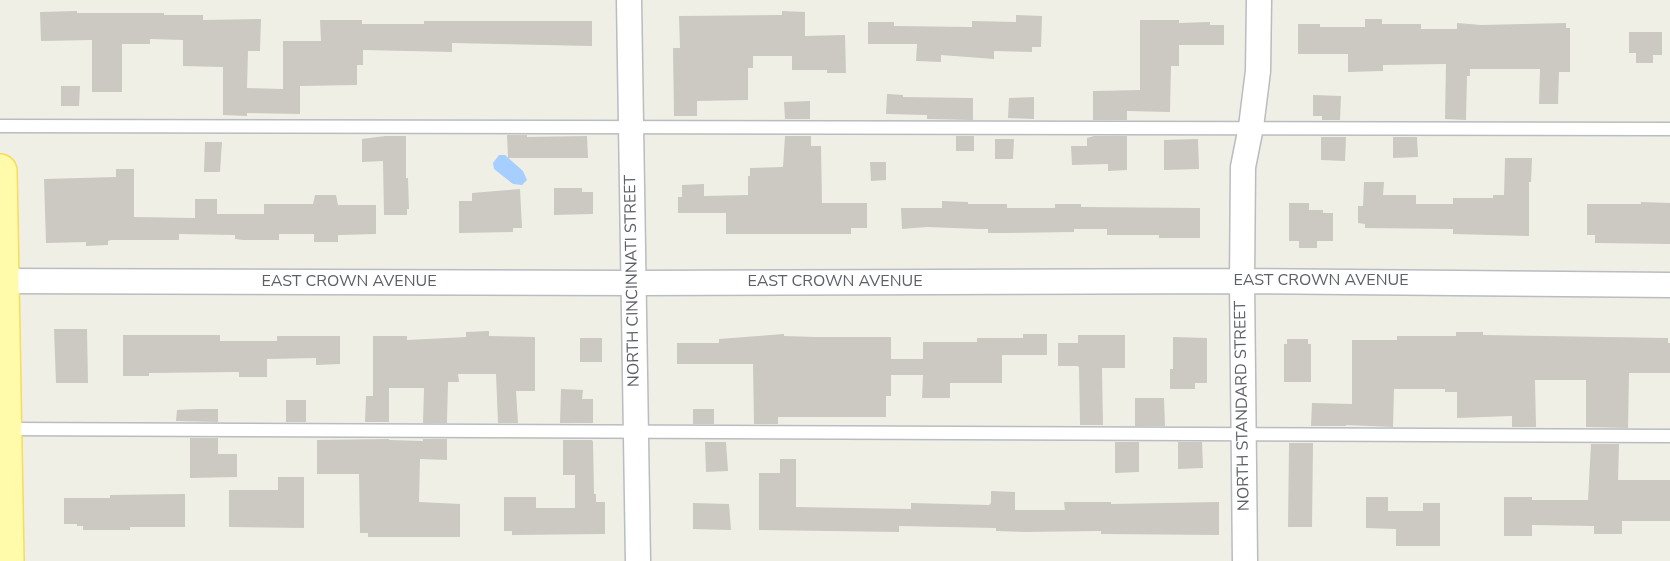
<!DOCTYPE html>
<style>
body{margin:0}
canvas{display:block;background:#f0efe5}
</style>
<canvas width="1670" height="561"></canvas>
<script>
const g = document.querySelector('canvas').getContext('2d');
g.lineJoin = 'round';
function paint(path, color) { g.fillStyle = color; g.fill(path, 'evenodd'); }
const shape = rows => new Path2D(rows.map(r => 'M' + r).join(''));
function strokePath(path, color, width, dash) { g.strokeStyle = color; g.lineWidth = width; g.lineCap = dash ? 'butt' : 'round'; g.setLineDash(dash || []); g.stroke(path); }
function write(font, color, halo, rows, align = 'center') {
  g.font = font + ' "Nunito Sans",sans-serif'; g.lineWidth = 4.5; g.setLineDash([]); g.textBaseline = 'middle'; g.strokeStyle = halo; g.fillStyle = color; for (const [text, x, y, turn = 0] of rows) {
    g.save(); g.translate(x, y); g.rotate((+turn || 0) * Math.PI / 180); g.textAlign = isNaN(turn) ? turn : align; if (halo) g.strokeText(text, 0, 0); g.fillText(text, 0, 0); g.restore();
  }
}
const water = shape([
 [499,155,505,155,523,171,527,180,522,185,513,184,494,169,493,163]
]);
const building = shape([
 [77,11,77,13,164,13,164,15,203,15,203,20,261,19,260,51,248,51,247,88,283,89,283,41,321,41,320,20,362,20,362,24,424,24,424,21,592,21,592,46,452,43,452,52,363,50,363,65,357,65,357,85,300,86,300,114,247,113,247,116,223,115,223,67,183,66,183,40,150,39,150,44,122,44,122,92,92,92,92,40,41,41,40,12],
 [782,11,805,12,805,36,845,35,846,73,827,73,827,70,792,70,792,56,753,56,753,68,748,68,748,100,697,101,697,116,674,116,673,48,680,48,679,16,782,15],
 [1016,15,1042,16,1041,47,1032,47,1032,52,994,51,994,59,941,55,941,62,916,61,917,44,868,44,868,22,894,22,894,26,972,27,972,21,1016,22],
 [1365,19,1382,19,1382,24,1421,24,1421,29,1457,29,1457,23,1481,25,1566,23,1566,28,1570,28,1570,72,1559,72,1558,104,1539,104,1540,69,1470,69,1470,76,1467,76,1466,120,1445,119,1446,64,1383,65,1383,71,1348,72,1348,54,1298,54,1298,24,1320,24,1320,27,1365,27],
 [1140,20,1179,20,1179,23,1210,22,1210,25,1224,25,1224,45,1179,45,1179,66,1171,66,1170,112,1127,111,1127,120,1093,120,1093,91,1140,90],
 [1629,32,1662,32,1662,55,1653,55,1653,63,1636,63,1636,53,1629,53],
 [61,86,80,86,79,106,61,106],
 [887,94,903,95,903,97,973,98,973,120,927,119,927,115,886,114],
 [1313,95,1341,96,1340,120,1322,120,1322,116,1313,116],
 [1034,97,1034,119,1008,118,1009,98],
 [810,101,810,119,785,119,784,102],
 [507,135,527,135,527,137,587,136,588,158,508,158],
 [385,136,406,136,406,178,408,178,409,209,407,209,407,215,384,215,383,161,362,162,362,139],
 [785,136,811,136,811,146,821,146,822,203,867,203,867,228,851,228,851,234,726,234,726,213,678,213,678,197,682,197,682,185,704,184,704,196,748,195,748,176,750,176,750,168,783,167],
 [956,136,974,136,974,151,956,151],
 [1094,136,1127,136,1127,170,1108,171,1108,164,1072,165,1071,146,1087,146,1087,138],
 [1321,137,1346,137,1345,161,1321,160],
 [1393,137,1417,137,1418,157,1393,158],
 [995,139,1014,139,1013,159,995,159],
 [1198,139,1199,169,1164,170,1164,140],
 [205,142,222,142,220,172,204,172],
 [1505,158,1532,158,1531,182,1529,182,1529,236,1453,234,1453,229,1365,228,1365,224,1358,223,1358,206,1363,206,1364,182,1384,182,1383,195,1416,195,1416,204,1453,204,1453,198,1493,198,1493,195,1504,195],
 [870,162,886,162,886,180,871,181],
 [116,169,134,169,134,217,195,218,195,199,217,199,217,214,264,214,264,204,313,204,315,195,336,195,338,205,376,205,376,234,338,235,338,242,314,242,314,234,279,234,279,240,243,240,235,239,235,235,179,234,179,240,111,240,108,241,108,245,86,246,86,242,46,243,44,179,116,177],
 [554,188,582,188,582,192,593,192,593,214,554,215],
 [520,189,522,228,513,228,513,232,459,233,459,201,472,201,472,193],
 [942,201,968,202,968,204,1007,204,1007,208,1055,208,1055,204,1081,204,1081,207,1200,208,1200,238,1159,238,1159,235,1107,235,1107,229,1074,229,1074,232,1007,233,988,233,988,229,980,229,927,227,902,229,901,208,942,208],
 [1641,202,1670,203,1670,244,1595,243,1595,235,1587,235,1587,204,1641,204],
 [1289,203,1309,203,1309,210,1323,210,1323,213,1333,213,1333,241,1317,241,1317,248,1299,248,1299,241,1289,241],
 [54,329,87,329,88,383,56,383],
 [489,331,489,336,535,337,535,391,516,391,518,423,498,423,496,374,458,374,459,382,448,382,447,423,423,423,424,388,389,388,389,422,365,422,366,396,373,396,373,336,407,336,407,340,466,337,466,332],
 [1456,332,1483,332,1483,335,1668,338,1668,343,1670,343,1670,373,1629,373,1628,428,1586,427,1586,380,1535,380,1536,427,1512,427,1512,416,1457,418,1457,392,1445,392,1445,389,1394,389,1393,427,1346,425,1346,426,1311,426,1312,403,1352,404,1352,340,1397,340,1397,336,1456,336],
 [784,334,784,336,816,337,891,337,891,359,923,359,923,342,977,342,977,338,1023,338,1023,334,1047,334,1047,355,1002,355,1002,383,950,383,950,398,922,398,923,375,891,375,891,396,886,396,886,417,778,417,778,424,754,424,753,364,677,364,677,343,719,343,719,339],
 [123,335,220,335,220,341,277,341,277,336,340,336,340,364,316,365,316,358,267,359,267,377,239,377,239,372,149,373,149,376,123,376],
 [1078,335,1125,335,1125,368,1102,368,1103,425,1080,425,1079,368,1078,366,1058,366,1058,343,1078,343],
 [1173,337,1207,338,1207,383,1195,383,1195,389,1170,389,1170,369,1173,369],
 [580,338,602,338,602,362,580,362],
 [1287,339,1308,339,1308,344,1311,344,1311,382,1284,382,1284,344,1287,344],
 [561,389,583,390,582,399,593,399,593,423,560,423],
 [1135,398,1164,398,1165,426,1135,426],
 [286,400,306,400,306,422,286,422],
 [198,409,218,409,218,422,176,421,177,410],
 [693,409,714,409,714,424,693,424],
 [190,438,218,438,218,454,237,454,237,477,190,478],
 [389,439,389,440,423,441,423,439,447,439,447,460,420,459,419,502,460,504,460,537,368,537,368,533,360,533,359,474,317,474,317,440],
 [563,440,592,440,593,442,594,494,596,494,596,502,605,502,605,534,512,535,512,531,504,531,504,497,536,497,536,508,575,508,575,475,563,475],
 [705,442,726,442,728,471,706,472],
 [1115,442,1139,442,1139,472,1115,473],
 [1178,442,1202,442,1203,468,1178,469],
 [1289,443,1313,443,1312,527,1288,527],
 [1591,444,1619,444,1618,480,1670,480,1670,521,1622,521,1622,534,1594,534,1594,526,1532,525,1532,536,1504,536,1504,497,1532,497,1532,500,1588,500],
 [780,459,796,459,796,507,911,509,911,503,989,505,991,503,991,491,1015,492,1015,510,1065,510,1064,502,1111,502,1111,504,1219,502,1219,535,1101,534,1101,531,1025,532,996,531,996,528,899,526,899,532,759,530,759,473,780,473],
 [278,477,304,477,304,528,229,527,229,490,278,490],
 [185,494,185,527,130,527,130,530,83,530,83,526,77,526,77,524,64,524,64,498,110,498,110,495],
 [1366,497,1388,497,1388,511,1423,511,1423,503,1440,503,1440,546,1396,546,1396,529,1366,528],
 [693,503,729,504,731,530,693,529]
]);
const service = shape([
 [0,126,1670,129],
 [7,429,1670,436]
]);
const minor = shape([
 [629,0,638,561],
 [0,281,633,283,1242,281,1670,285],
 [1245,561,1242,281,1243,167,1251,127,1258,71,1259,0]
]);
const primary = shape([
 [0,171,7,561]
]);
const streetNames = [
 ["NORTH CINCINNATI STREET",633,281,-91],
 ["EAST CROWN AVENUE",1321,281],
 ["EAST CROWN AVENUE",349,282],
 ["EAST CROWN AVENUE",835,282],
 ["NORTH STANDARD STREET",1243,406,-91]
];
paint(water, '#a6ceff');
paint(building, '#cbc9c2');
strokePath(service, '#b9bcc1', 15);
strokePath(minor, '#b9bcc1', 27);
strokePath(primary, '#f8dd55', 36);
strokePath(service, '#fff', 12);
strokePath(minor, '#fff', 24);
strokePath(primary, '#fffbab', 33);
write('16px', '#5c6066', '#fff', streetNames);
</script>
